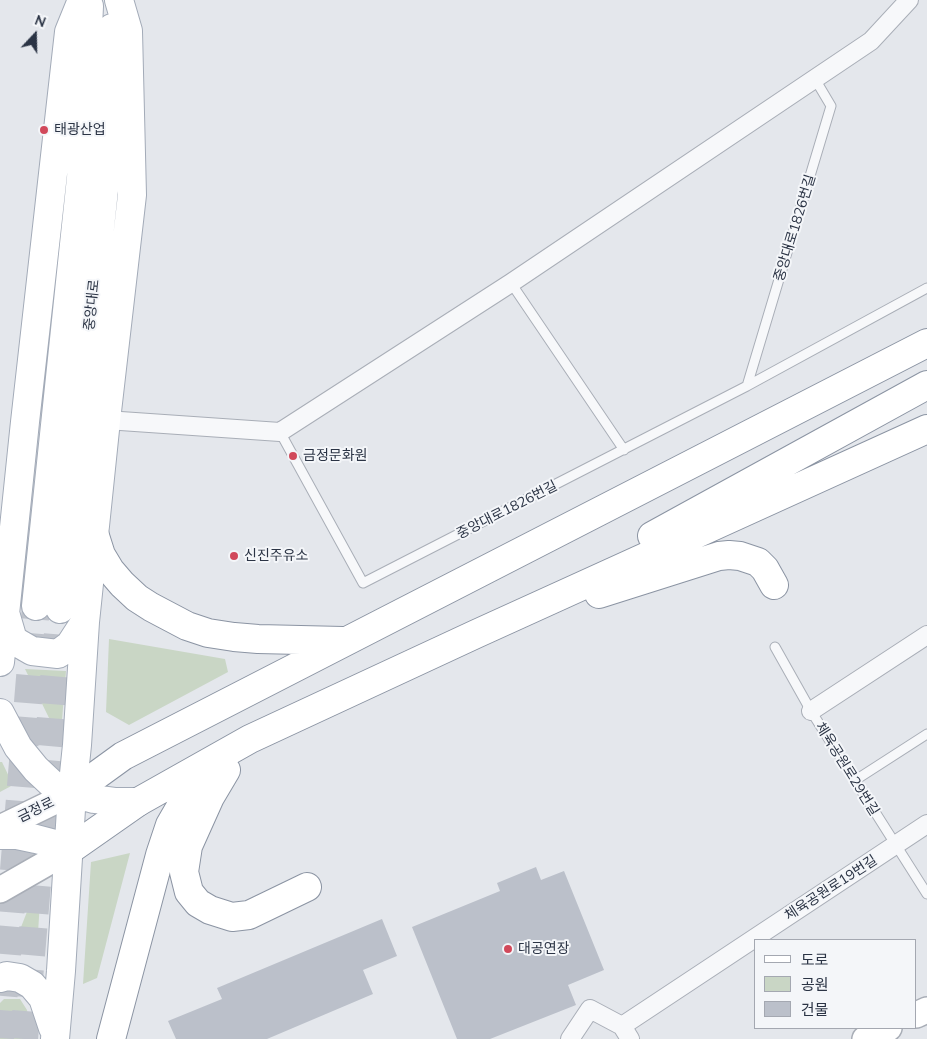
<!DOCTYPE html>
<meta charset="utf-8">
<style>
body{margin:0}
#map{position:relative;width:927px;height:1039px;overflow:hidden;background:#e4e7ec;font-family:Mulish,"Noto Sans KR",sans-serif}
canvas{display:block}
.legend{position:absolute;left:754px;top:939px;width:162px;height:90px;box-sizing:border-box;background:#f4f6f9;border:1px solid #a4a8b1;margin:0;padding:6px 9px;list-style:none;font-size:15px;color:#2b3445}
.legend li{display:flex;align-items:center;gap:10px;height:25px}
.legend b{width:25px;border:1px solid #a4a8b1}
.north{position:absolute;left:10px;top:10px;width:50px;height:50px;-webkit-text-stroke:4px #f4f6f9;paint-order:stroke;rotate:21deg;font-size:14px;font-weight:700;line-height:20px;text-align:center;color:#2b3445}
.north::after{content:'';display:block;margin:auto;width:18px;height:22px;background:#2b3445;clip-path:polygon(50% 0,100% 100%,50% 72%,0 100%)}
</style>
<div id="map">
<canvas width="927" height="1039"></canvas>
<ul class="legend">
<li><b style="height:6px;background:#fff"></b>도로</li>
<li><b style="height:14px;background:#c9d6c5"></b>공원</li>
<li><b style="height:14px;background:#bbc0ca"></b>건물</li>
</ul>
<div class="north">N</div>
</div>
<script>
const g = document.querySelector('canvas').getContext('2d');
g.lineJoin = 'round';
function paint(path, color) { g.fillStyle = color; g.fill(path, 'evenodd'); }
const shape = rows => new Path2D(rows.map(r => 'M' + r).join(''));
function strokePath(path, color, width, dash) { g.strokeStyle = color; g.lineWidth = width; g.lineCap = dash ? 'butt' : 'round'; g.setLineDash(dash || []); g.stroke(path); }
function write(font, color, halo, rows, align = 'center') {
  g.font = font + ' Mulish,"Noto Sans KR",sans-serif'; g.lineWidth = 4; g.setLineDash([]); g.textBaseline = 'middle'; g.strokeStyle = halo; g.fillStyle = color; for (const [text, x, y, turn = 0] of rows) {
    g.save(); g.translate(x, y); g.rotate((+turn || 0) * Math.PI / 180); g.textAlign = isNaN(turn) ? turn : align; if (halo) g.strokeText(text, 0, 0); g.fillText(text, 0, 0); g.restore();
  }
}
const green = shape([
 [109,639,225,659,228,672,129,725,106,712],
 [25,669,66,671,62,720,51,722],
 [0,762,2,762,13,785,0,792],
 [130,853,97,978,83,984,91,862],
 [32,899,40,901,37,949,14,945],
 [4,999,20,999,27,1010,32,1039,0,1039,0,1003]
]);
const building = shape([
 [536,867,541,880,564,871,604,970,568,985,576,1005,490,1039,457,1039,412,927,500,891,497,883],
 [382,919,397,956,363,970,373,994,267,1039,176,1039,168,1021,222,999,217,988]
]);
const primaryTunnel = shape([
 [0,1038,36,606],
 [24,1039,60,609]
]);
const service = shape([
 [511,283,624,450],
 [747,386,831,106,815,79],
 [280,432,363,583,747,386,927,288],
 [775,647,811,711,927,894],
 [854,781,927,734]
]);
const minor = shape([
 [106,420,280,432,511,283,871,41,909,0],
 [811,711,927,635],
 [622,1026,927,824],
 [622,1026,630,1039],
 [570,1039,590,1009,622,1026]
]);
const secondary = shape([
 [0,828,72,793],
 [0,890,68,851],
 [916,1015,927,1010],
 [865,1039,889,1028]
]);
const primary = shape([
 [36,606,81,178,89,6],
 [60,609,105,180,112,28],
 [6,616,13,640,32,651,58,654,70,645,85,622],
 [0,662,25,422,69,32,82,0],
 [0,713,18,747,36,769,52,784,62,790,94,799,116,802,138,802],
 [0,835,17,835,36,839,55,844,68,851],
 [0,978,7,976,20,978,32,985,43,998,53,1028],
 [55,1039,61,971,72,793,77,745,85,622,106,420,132,195,128,31,119,0]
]);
const motorway = shape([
 [94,533,101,555,110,570,122,584,137,598,151,607,187,626,208,633,234,637,258,639,343,641],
 [652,536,927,385],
 [599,594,719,556,729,555,740,556,758,562,765,569,774,585],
 [226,770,210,797,188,846,184,872,189,892,198,903,210,910,232,917,249,915,307,887],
 [72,793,123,756,927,343],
 [68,851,138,802,250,739,476,634,927,429],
 [111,1039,160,855,170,825,185,799,211,770]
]);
const markers = [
 [44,130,5,"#d1495b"],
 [293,456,5,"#d1495b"],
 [234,556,5,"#d1495b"],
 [508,949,5,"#d1495b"]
];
const poiNames = [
 ["태광산업",54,130],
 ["금정문화원",303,456],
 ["신진주유소",244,556],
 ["대공연장",518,949]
];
const streetNames = [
 ["중앙대로1826번길",795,228,-73],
 ["중앙대로",92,305,-84],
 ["중앙대로1826번길",507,510,-27],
 ["체육공원로29번길",847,769,58],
 ["금정로",36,810,-26],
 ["체육공원로19번길",831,888,-33]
];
paint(green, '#c9d6c5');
paint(building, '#bbc0ca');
strokePath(primaryTunnel, '#bfc3cb', 28, [28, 14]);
strokePath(service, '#a9aeb7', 11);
strokePath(minor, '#a9aeb7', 20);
strokePath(secondary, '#a9aeb7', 28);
strokePath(primary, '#a3abb8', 30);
strokePath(motorway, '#8b94a3', 30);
strokePath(service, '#f7f8fa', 9);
strokePath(minor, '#f7f8fa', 18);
strokePath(secondary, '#fff', 25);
strokePath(primary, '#fff', 28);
strokePath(motorway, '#fff', 28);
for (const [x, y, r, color] of markers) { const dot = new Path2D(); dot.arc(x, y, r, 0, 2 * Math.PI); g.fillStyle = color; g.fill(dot); strokePath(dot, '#f4f6f9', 2); }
write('14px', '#2b3445', '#f4f6f9', poiNames, 'left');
write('14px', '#2b3445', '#f4f6f9', streetNames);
</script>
